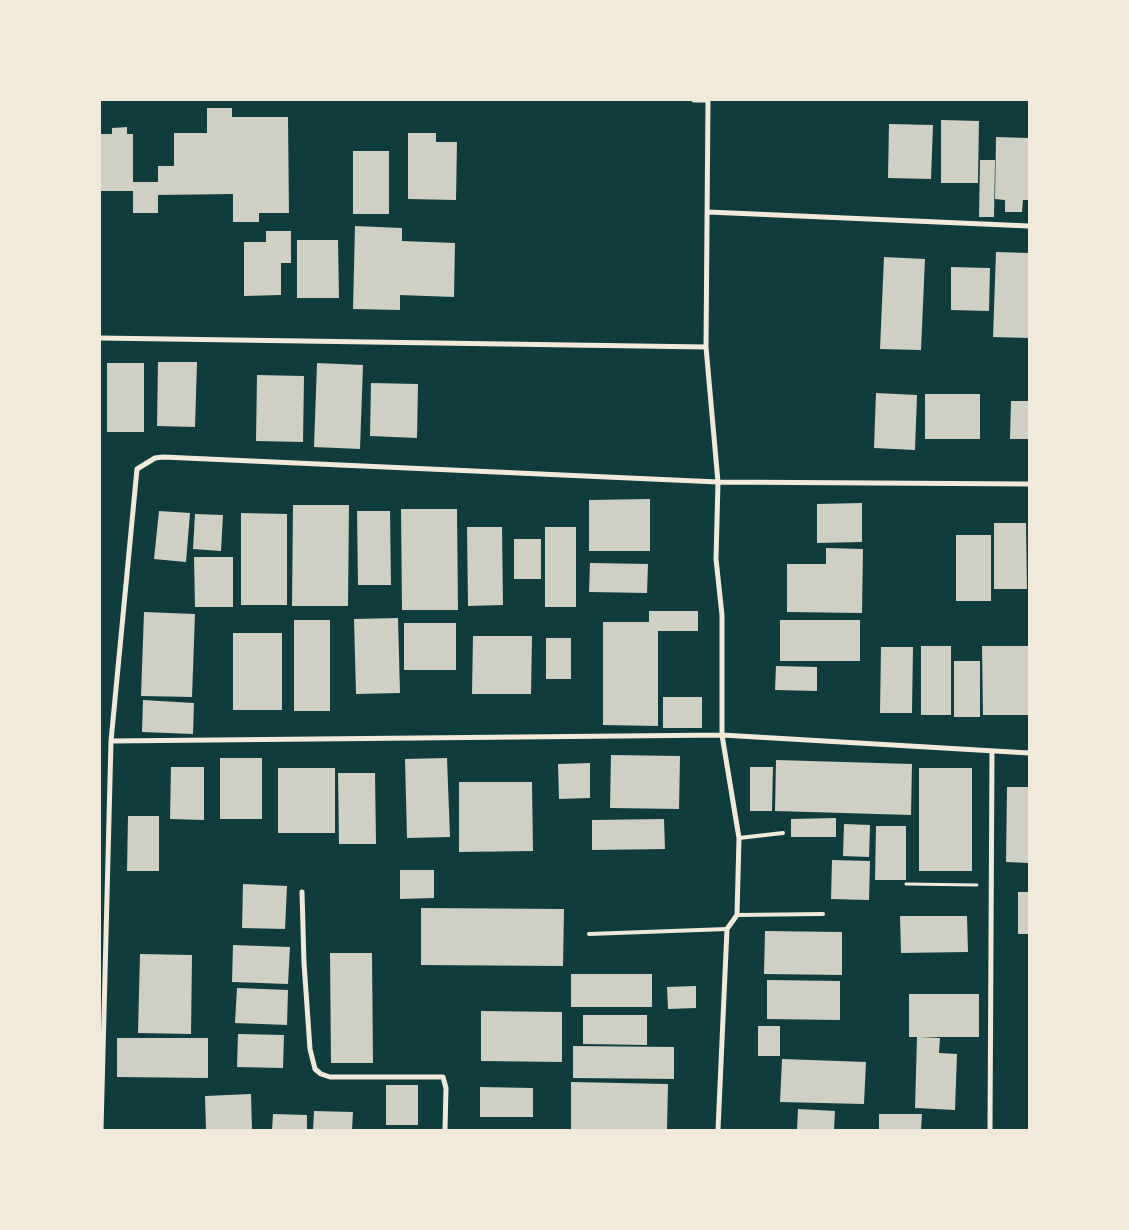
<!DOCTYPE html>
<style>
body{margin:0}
#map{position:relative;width:1129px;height:1230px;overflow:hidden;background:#0f3d3e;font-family:"IBM Plex Sans",sans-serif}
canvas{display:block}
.frame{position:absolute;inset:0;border:101px solid #f1e9da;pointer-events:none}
</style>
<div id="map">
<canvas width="1129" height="1230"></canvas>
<div class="frame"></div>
</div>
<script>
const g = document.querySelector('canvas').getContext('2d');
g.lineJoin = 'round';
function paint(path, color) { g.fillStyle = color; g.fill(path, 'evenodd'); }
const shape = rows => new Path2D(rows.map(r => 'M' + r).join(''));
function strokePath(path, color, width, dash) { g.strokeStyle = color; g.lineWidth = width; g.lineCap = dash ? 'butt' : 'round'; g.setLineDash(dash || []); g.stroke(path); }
const building = shape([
 [207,108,232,108,232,117,288,117,289,213,259,213,259,222,233,222,233,194,158,195,158,213,133,213,133,191,100,191,100,134,112,134,112,128,127,127,127,134,133,134,133,182,158,182,158,166,174,166,174,133,207,133],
 [941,120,979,121,978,183,941,183],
 [889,124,933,125,931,179,888,178],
 [408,133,436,133,436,142,457,142,456,200,408,199],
 [996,137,1029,138,1029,200,1023,200,1022,212,1005,212,1005,200,995,199],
 [353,151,389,151,389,214,353,214],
 [980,160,995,160,994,217,979,217],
 [355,226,402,228,402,241,455,243,454,297,400,295,400,310,353,309],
 [266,231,291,231,291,263,281,263,281,295,244,296,244,242,266,242],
 [297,240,338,240,339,298,297,298],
 [996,252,1029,253,1029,338,993,337],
 [884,257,925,259,921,350,880,349],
 [951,267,990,268,989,311,951,310],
 [158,362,197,362,195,427,157,426],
 [107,363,144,363,144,432,107,432],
 [317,363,363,365,360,449,314,447],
 [257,375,304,376,303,442,256,441],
 [371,383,418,384,417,438,370,436],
 [876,393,917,395,915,450,874,448],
 [925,394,980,394,980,439,925,439],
 [1011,401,1029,401,1029,439,1010,439],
 [650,499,650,551,589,551,589,500],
 [862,503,862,542,817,543,817,504],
 [293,505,349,505,348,606,292,606],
 [401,509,457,509,458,610,402,610],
 [159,511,190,513,186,562,154,559],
 [357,511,390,511,391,585,358,585],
 [241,513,287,514,287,605,241,605],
 [195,514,223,515,221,551,193,549],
 [994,523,1026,523,1027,589,994,589],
 [467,527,502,527,503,605,468,606],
 [545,527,576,527,576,607,545,607],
 [956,535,991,535,991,601,956,601],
 [514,539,541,539,541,579,514,579],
 [826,548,863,549,862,613,787,612,787,564,826,564],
 [194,557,233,557,233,607,195,607],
 [590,563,648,564,647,593,589,592],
 [649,611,698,611,698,631,658,631,658,726,603,725,603,622,649,622],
 [144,612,195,614,192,697,141,696],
 [398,618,400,693,356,694,354,619],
 [294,620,330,620,330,711,294,711],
 [780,620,860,620,860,661,780,661],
 [404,623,456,623,456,670,404,670],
 [233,633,282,633,282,710,233,710],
 [473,636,532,636,531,694,472,694],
 [546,638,571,638,571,679,546,679],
 [921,646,951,646,951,715,921,715],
 [982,646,1029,646,1029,715,983,715],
 [881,647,913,647,912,713,880,713],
 [954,661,980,661,980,717,954,717],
 [776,666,817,667,817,691,775,690],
 [663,697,702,697,702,728,663,728],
 [143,700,194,703,193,734,142,732],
 [611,755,680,756,679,809,610,808],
 [220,758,262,758,262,819,220,819],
 [447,758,450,837,407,838,405,759],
 [776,760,912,764,911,815,775,811],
 [590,763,590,798,559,799,558,764],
 [171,767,204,767,204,820,170,819],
 [750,767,773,767,772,811,750,811],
 [278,768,335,768,335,833,278,833],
 [919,768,972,768,972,871,919,871],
 [338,773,375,773,376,844,339,844],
 [459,782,532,782,533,851,459,852],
 [1007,787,1029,787,1029,863,1006,862],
 [128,816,159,816,159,871,127,871],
 [836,818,836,837,791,837,791,819],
 [664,819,665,849,592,850,592,820],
 [844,824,870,825,869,857,843,856],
 [876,826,906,826,906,880,875,880],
 [832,860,870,861,869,900,831,899],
 [400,870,434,870,434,898,400,899],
 [243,884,287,886,285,929,242,928],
 [1018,892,1029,892,1029,934,1018,934],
 [421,908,564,909,563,966,421,965],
 [900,916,967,916,968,952,901,953],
 [765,931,842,932,842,975,764,974],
 [233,945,290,947,288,984,232,982],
 [330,953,372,953,373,1063,331,1063],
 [140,954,192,955,191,1034,138,1033],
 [571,974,652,974,652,1007,571,1007],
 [767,980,840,981,840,1020,767,1019],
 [696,986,696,1008,668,1009,667,987],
 [237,988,288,990,287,1025,235,1023],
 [909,994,979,994,979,1037,920,1037,940,1038,939,1053,957,1054,955,1110,915,1108,917,1037,909,1037],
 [481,1011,562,1012,562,1062,481,1061],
 [583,1015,647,1015,647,1045,583,1044],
 [758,1026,780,1026,780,1056,758,1056],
 [238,1034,284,1035,283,1068,237,1067],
 [117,1038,208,1038,208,1078,117,1077],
 [573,1046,674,1047,674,1079,573,1078],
 [782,1059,866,1062,864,1104,780,1102],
 [571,1082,668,1084,667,1130,571,1130],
 [386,1085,418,1085,418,1125,386,1125],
 [480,1087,533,1088,533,1117,480,1117],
 [251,1094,252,1130,206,1130,205,1096],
 [798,1109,835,1111,834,1130,797,1130],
 [314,1111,353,1112,352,1130,313,1130],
 [273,1114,307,1115,307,1130,272,1130],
 [879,1114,922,1114,921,1130,879,1130]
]);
const path = shape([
 [906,884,977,885]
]);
const service = shape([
 [739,838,783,833],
 [737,915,823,914],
 [589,934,727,929]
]);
const minor = shape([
 [694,100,708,100],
 [708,100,706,347,718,482,716,559,722,615,722,735,739,838,737,915,727,929,718,1130],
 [708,212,1029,226],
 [100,338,706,347],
 [111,741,722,735,1029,753],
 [302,892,304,963,310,1049,315,1069,321,1074,330,1077,443,1077,446,1088,445,1130],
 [101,1130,111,741,137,469,155,458,163,457,718,482,1029,484],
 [990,1130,992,752]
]);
paint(building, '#cfcfc3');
strokePath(path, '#f1e9da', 3);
strokePath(service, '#f1e9da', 4);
strokePath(minor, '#f1e9da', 5);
</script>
